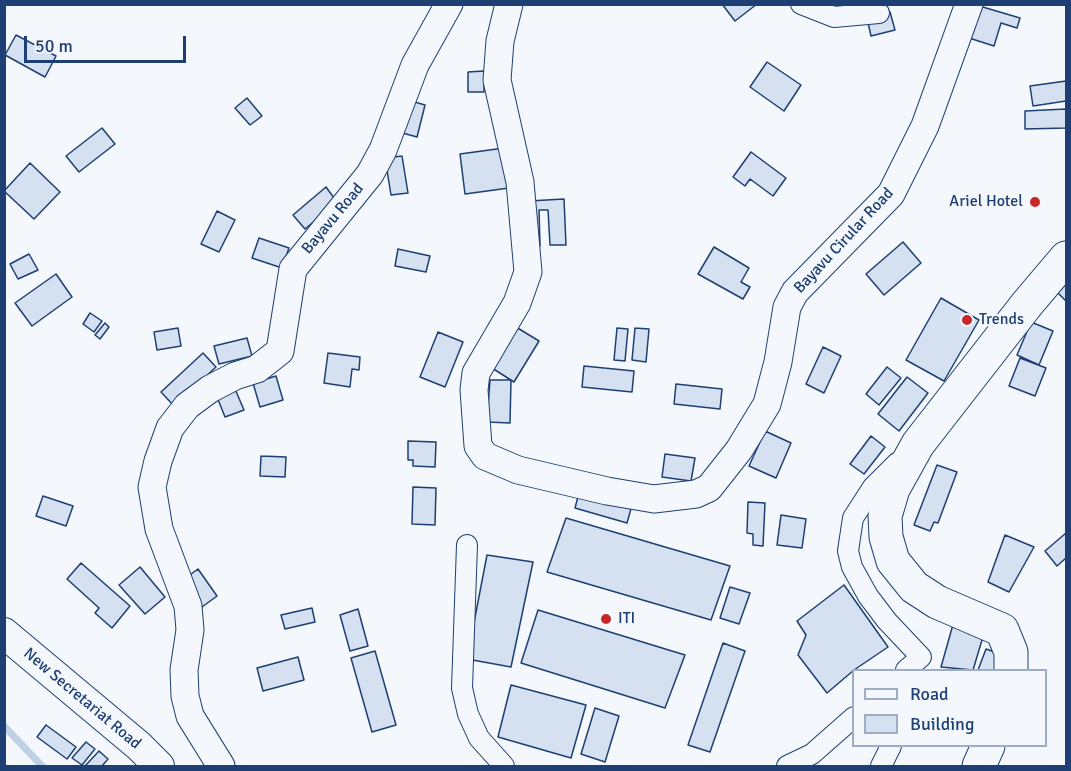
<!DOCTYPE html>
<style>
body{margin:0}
#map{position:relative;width:1071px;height:771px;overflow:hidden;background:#f4f7fb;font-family:Signika,sans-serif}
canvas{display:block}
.frame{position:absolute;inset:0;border:6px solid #1d3f73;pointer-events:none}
.legend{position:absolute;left:852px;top:669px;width:195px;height:78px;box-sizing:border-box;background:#f4f7fb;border:2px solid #9eadc5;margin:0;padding:8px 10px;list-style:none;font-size:18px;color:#1d3f73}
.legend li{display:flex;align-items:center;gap:12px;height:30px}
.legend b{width:30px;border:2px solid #9eadc5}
.scale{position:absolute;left:24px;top:36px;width:162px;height:27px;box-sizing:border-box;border:3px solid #1d3f73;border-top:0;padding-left:8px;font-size:18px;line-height:21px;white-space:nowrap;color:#1d3f73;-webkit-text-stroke:4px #f4f7fb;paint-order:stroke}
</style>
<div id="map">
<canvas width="1071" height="771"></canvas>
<div class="frame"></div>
<ul class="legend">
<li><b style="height:8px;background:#f4f7fb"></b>Road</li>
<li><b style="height:16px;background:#d5e0f0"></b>Building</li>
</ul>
<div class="scale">50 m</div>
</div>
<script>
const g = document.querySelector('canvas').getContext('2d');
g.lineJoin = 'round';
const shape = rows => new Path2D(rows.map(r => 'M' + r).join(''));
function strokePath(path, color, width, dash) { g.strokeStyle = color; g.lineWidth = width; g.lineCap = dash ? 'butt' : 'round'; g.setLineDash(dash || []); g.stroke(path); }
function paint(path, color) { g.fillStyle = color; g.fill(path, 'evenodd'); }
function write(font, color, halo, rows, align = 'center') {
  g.font = font + ' Signika,sans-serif'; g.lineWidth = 4.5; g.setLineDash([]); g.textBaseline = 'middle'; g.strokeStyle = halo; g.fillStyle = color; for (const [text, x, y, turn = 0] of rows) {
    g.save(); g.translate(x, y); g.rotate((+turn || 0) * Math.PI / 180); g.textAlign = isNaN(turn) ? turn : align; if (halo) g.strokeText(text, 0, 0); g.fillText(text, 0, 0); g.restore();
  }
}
const stream = shape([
 [4,726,42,766]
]);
const building = shape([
 [722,4,757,4,735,21,722,4],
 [976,5,1020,18,1017,28,1001,23,994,46,966,37,976,5],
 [890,12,895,30,871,36,867,18,890,12],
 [16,35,56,56,45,77,5,55,16,35],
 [767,62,801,85,784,111,750,87,767,62],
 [484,71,484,92,468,92,468,72,484,71],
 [1066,81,1066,101,1033,106,1030,86,1066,81],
 [247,98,262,116,250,125,235,108,247,98],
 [408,100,425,105,417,137,399,132,408,100],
 [1066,109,1066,128,1025,129,1025,111,1066,109],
 [102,128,115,144,79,172,66,156,102,128],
 [504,148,509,188,465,194,460,154,504,148],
 [751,152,786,178,773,196,750,179,745,186,733,177,751,152],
 [402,156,408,193,391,195,385,158,402,156],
 [30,163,60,192,34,219,4,191,30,163],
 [326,187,337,202,305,229,293,215,326,187],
 [564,199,566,245,550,245,548,210,539,210,540,246,531,246,529,201,564,199],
 [217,211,235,220,219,252,201,244,217,211],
 [259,238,289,248,282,268,252,258,259,238],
 [903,242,921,263,884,295,866,274,903,242],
 [714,247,749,268,741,282,750,287,743,299,698,274,714,247],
 [398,249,430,256,426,272,395,266,398,249],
 [29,254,38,270,18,279,10,264,29,254],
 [56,274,72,297,32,326,15,303,56,274],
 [1066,277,1066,301,1054,289,1066,277],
 [941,298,979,320,944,381,906,360,941,298],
 [90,313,102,321,94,332,83,324,90,313],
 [1031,322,1053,331,1039,365,1017,355,1031,322],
 [105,323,109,327,100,339,95,335,105,323],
 [516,327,539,341,514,382,492,368,516,327],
 [178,328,181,346,157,350,154,332,178,328],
 [617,328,628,329,625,361,614,360,617,328],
 [635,328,649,329,646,362,632,360,635,328],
 [438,332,463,342,445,387,420,377,438,332],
 [247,338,252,356,219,364,214,346,247,338],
 [823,347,841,356,824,393,806,384,823,347],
 [203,353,216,367,174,406,161,392,203,353],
 [328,353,360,357,359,370,352,369,350,387,324,383,328,353],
 [1020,358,1046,368,1035,396,1009,386,1020,358],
 [584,366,634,371,632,392,582,387,584,366],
 [887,367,901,378,879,405,866,394,887,367],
 [276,376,283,400,260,407,253,383,276,376],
 [907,377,928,393,899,431,878,414,907,377],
 [490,380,511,380,510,423,487,422,490,380],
 [676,384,722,389,720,409,674,404,676,384],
 [235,389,244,410,225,417,217,397,235,389],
 [765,431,791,443,776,478,749,466,765,431],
 [871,436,885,447,864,474,850,464,871,436],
 [408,441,436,442,435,467,413,466,413,460,408,460,408,441],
 [665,454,695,458,691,481,662,477,665,454],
 [261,456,286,457,285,477,260,476,261,456],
 [937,465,957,472,938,523,934,522,930,531,914,525,937,465],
 [413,487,436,488,435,525,412,524,413,487],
 [580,489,632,505,627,523,575,508,580,489],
 [43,496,73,506,66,526,36,516,43,496],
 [748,502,765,503,763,546,753,545,753,534,747,533,748,502],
 [781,515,806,519,802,548,777,545,781,515],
 [566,518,730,566,711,620,547,572,566,518],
 [1066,533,1066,558,1057,566,1045,551,1066,533],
 [1005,535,1034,547,1009,592,988,582,1005,535],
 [487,555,533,562,511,667,467,659,487,555],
 [81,563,130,606,112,628,95,613,99,608,67,579,81,563],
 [140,567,165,597,145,614,119,585,140,567],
 [198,569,217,596,202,607,183,580,198,569],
 [844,585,888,647,854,670,827,693,798,655,806,635,797,621,844,585],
 [730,587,750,593,739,624,720,618,730,587],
 [312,608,315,622,285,629,281,615,312,608],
 [358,609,368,646,350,651,340,615,358,609],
 [538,610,685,655,665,708,521,663,538,610],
 [954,621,985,630,973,670,941,667,954,621],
 [723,643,745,651,710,752,688,745,723,643],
 [986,649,1006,656,1001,670,978,670,986,649],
 [375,651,396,725,372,732,351,658,375,651],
 [298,657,304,680,263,691,257,668,298,657],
 [511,685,586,705,571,758,498,737,511,685],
 [595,708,619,716,605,762,581,754,595,708],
 [46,725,76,747,67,759,37,737,46,725],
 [86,742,95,749,82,765,72,758,86,742],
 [99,751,108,759,102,766,85,766,99,751]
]);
const street = shape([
 [801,4,834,17,879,13],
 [897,463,873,487,853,518,848,551,852,567,868,596,887,621,921,657,906,670],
 [467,545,462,688,468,714,479,738,504,766],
 [787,766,812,754,854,717],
 [881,766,891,746]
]);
const secondary = shape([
 [509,4,500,41,497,80,520,182,528,272,517,303,476,373,474,390,478,446,485,456,518,470,607,491,654,499,696,494,709,488,739,450,767,404,778,362,787,307,795,292,891,194,925,126,969,4],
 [221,766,190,716,185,696,184,670,190,630,188,606,159,529,152,487,158,461,170,428,187,406,210,389,235,376,257,369,280,351,293,269,370,174,383,150,415,65,449,4]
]);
const primary = shape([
 [4,633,139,746,159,766]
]);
const highway = shape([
 [1011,670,1011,652,1002,630,937,602,914,587,893,561,886,537,885,516,893,489,918,444,1027,304,1066,258],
 [979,766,988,746]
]);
const markers = [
 [1035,202,6,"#c62828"],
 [967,320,6,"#c62828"],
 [606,619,6,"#c62828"]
];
const poiNames = [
 ["Ariel Hotel",1023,202,"right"],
 ["Trends",979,320],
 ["ITI",618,619]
];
const streetNames = [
 ["Bayavu Road",333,219,-50],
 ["Bayavu Cirular Road",844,241,-47],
 ["New Secretariat Road",82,699,40]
];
strokePath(stream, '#bed0e5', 7);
paint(building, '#d5e0f0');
strokePath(building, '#1d3f73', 1.5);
strokePath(street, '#1d3f73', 22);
strokePath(secondary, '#1d3f73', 29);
strokePath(primary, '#1d3f73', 32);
strokePath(highway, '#1d3f73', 35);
strokePath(street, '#f4f7fb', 20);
strokePath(secondary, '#f4f7fb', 27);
strokePath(primary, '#f4f7fb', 30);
strokePath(highway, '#f4f7fb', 33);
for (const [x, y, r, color] of markers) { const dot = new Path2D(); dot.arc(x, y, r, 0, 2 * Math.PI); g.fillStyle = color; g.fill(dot); strokePath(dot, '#f4f7fb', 2); }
write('16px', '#1d3f73', '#f4f7fb', poiNames, 'left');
write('16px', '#1d3f73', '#f4f7fb', streetNames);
</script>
